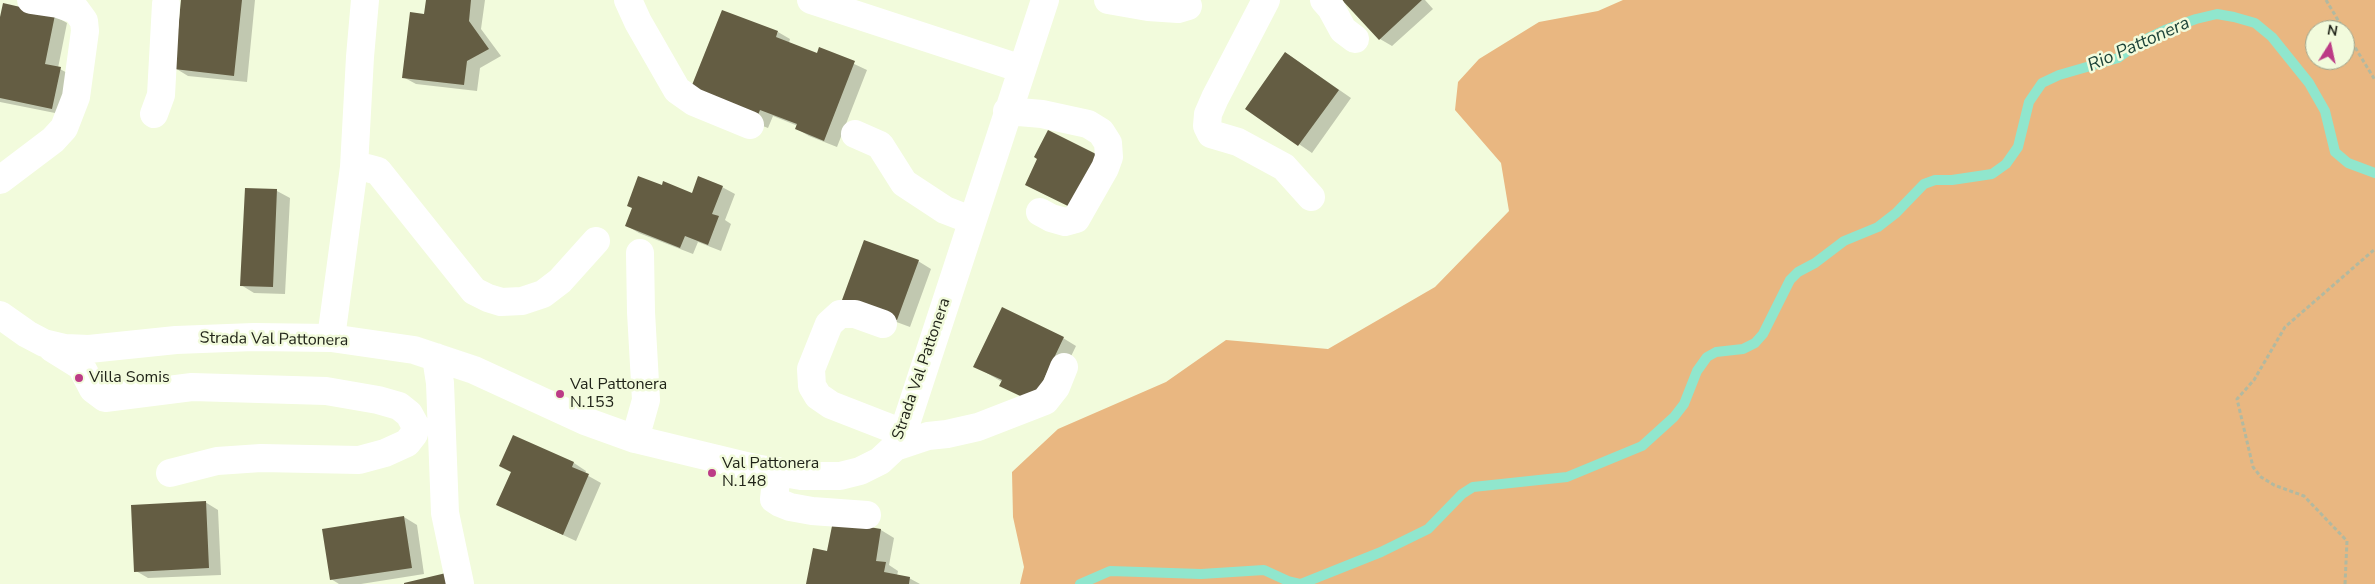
<!DOCTYPE html>
<style>
body{margin:0}
#map{position:relative;width:2375px;height:584px;overflow:hidden;background:#f2fbdc;font-family:"Nunito Sans",sans-serif}
canvas{display:block}
.north{position:absolute;left:2305px;top:20px;width:50px;height:50px;box-sizing:border-box;background:#f2fbdc;border:1px solid #9ea58e;border-radius:50%;rotate:10deg;font-size:14px;font-weight:700;line-height:20px;text-align:center;color:#212419}
.north::after{content:'';display:block;margin:auto;width:18px;height:22px;background:#bc3b86;clip-path:polygon(50% 0,100% 100%,50% 72%,0 100%)}
</style>
<div id="map">
<canvas width="2375" height="584"></canvas>
<div class="north">N</div>
</div>
<script>
const g = document.querySelector('canvas').getContext('2d');
g.lineJoin = 'round';
function paint(path, color) { g.fillStyle = color; g.fill(path, 'evenodd'); }
const shape = rows => new Path2D(rows.map(r => 'M' + r).join(''));
function strokePath(path, color, width, dash) { g.strokeStyle = color; g.lineWidth = width; g.lineCap = dash ? 'butt' : 'round'; g.setLineDash(dash || []); g.stroke(path); }
function write(font, color, halo, rows, align = 'center') {
  g.font = font + ' "Nunito Sans",sans-serif'; g.lineWidth = 5; g.setLineDash([]); g.textBaseline = 'middle'; g.strokeStyle = halo; g.fillStyle = color; for (const [text, x, y, turn = 0] of rows) {
    g.save(); g.translate(x, y); g.rotate((+turn || 0) * Math.PI / 180); g.textAlign = isNaN(turn) ? turn : align; if (halo) g.strokeText(text, 0, 0); g.fillText(text, 0, 0); g.restore();
  }
}
const forest = shape([
 [1623,0,2375,0,2375,584,1020,584,1024,567,1013,517,1012,472,1058,429,1166,382,1226,340,1328,349,1435,287,1509,211,1501,163,1455,110,1458,82,1479,59,1539,22,1598,11],
 [2315,30,2345,30,2345,60,2315,60]
]);
const shadow = shape([
 [182,0,255,0,247,82,188,76,175,68],
 [427,0,485,0,481,29,501,56,480,68,477,91,416,84,403,77,425,16],
 [1344,0,1425,0,1433,9,1392,46,1380,39],
 [55,16,67,23,58,68,73,76,65,115,0,102,0,23],
 [778,32,790,39,789,43,817,54,820,48,867,70,837,147,809,136,797,129,798,126,773,116,768,128,737,116],
 [1286,53,1351,98,1312,153,1246,108],
 [663,187,692,194,722,187,735,194,725,220,731,224,721,251,698,242,693,254,639,233,627,226],
 [246,189,277,191,290,198,285,294,254,293,241,285],
 [918,261,931,269,910,327,856,307],
 [1063,338,1076,346,1046,408,975,366],
 [514,437,574,463,586,471,585,474,601,483,576,541,498,505,512,472],
 [205,502,218,510,221,575,148,578,136,571],
 [404,517,417,525,424,574,361,584,339,584,331,579],
 [834,522,881,530,894,538,889,565,898,571,897,576,909,578,920,584,808,584,828,552]
]);
const stream = shape([
 [1080,584,1110,571,1201,574,1264,570,1288,581,1301,584,1381,552,1428,529,1462,494,1473,487,1567,477,1642,446,1674,417,1684,404,1697,371,1707,357,1716,352,1743,349,1755,343,1763,334,1790,280,1798,272,1815,263,1844,241,1878,227,1896,213,1924,184,1935,180,1952,180,1992,174,2006,164,2018,147,2029,102,2042,83,2059,75,2118,58,2140,42,2165,30,2196,19,2217,14,2234,17,2255,23,2272,37,2309,83,2325,111,2335,152,2348,163,2375,173]
]);
const building = shape([
 [181,0,242,0,234,76,174,69],
 [426,0,471,0,469,21,489,49,467,61,464,85,402,78,410,12,424,14],
 [1342,0,1422,0,1379,40],
 [3,3,55,15,45,64,61,67,52,109,0,98,0,17],
 [722,10,778,31,776,37,817,53,819,47,855,61,824,141,795,129,797,124,760,110,755,122,690,90],
 [1285,52,1339,90,1298,146,1245,109],
 [1048,130,1102,157,1076,210,1025,185,1037,159,1034,157],
 [638,176,662,185,663,181,692,193,698,176,723,186,712,214,719,216,708,245,685,236,680,248,625,226,632,208,627,206],
 [245,188,277,189,273,287,240,286],
 [864,240,919,260,897,320,842,300],
 [1002,307,1064,337,1033,402,999,386,1002,380,973,367],
 [513,435,574,462,572,467,589,474,563,535,496,505,511,472,499,466],
 [206,501,209,568,134,572,131,505],
 [404,516,412,568,330,580,322,529],
 [833,521,881,529,876,561,886,562,884,572,910,577,909,584,806,584,813,548,827,551],
 [446,573,449,584,404,584,404,583]
]);
const path = shape([
 [2326,0,2344,30],
 [2345,31,2375,80],
 [2345,584,2347,541,2304,496,2274,485,2261,477,2253,467,2237,399,2254,380,2285,327,2375,249]
]);
const minor = shape([
 [628,0,638,22,677,90,694,102,750,125],
 [811,0,1022,69],
 [1108,0,1148,7,1178,9,1188,6],
 [1266,0,1215,98,1208,114,1207,126,1211,134,1238,142,1284,167,1311,197],
 [1324,0,1331,8,1343,30,1355,39],
 [1007,111,1042,114,1088,124,1101,132,1108,143,1109,157,1105,168,1076,219,1065,222,1051,218,1040,212],
 [154,114,161,95,166,4],
 [855,134,880,145,904,183,945,210,971,220],
 [354,167,367,168,378,171,474,291,488,298,501,302,522,301,543,294,560,281,596,241],
 [0,180,53,140,64,128,76,97,85,31,84,21,76,10,58,4,31,0],
 [0,315,27,334,44,343,65,348,89,349,176,340,254,337,331,338,414,350,474,370,585,421,635,439,755,468,801,476,840,476,860,471,880,461,895,447,903,433,1045,0],
 [883,324,855,314,840,314,829,324,811,369,812,386,818,396,831,405,903,433],
 [331,338,354,167,360,57,365,0],
 [52,348,81,366,93,389,105,398,192,387,326,391,378,400,399,406,409,414,415,425,414,434,407,443,385,453,359,460,261,458,217,461,170,473],
 [436,357,440,383,445,513,460,584],
 [635,439,646,400,641,312,640,253],
 [895,447,928,436,947,434,978,427,1045,401,1056,387,1064,367],
 [777,471,774,499,780,503,790,507,812,511,867,515]
]);
const markers = [
 [79,378,5,"#bc3b86"],
 [560,394,5,"#bc3b86"],
 [712,473,5,"#bc3b86"]
];
const streetNames = [
 ["Strada Val Pattonera",274,340,1],
 ["Strada Val Pattonera",922,369,-71]
];
const poiNames = [
 ["Villa Somis",89,378],
 ["Val Pattonera",570,385],
 ["N.153",570,403],
 ["Val Pattonera",722,464],
 ["N.148",722,482]
];
const waterNames = [
 ["Rio Pattonera",2139,45,-24]
];
paint(forest, '#e9b781');
paint(shadow, '#0003');
strokePath(stream, '#90e6cd', 10);
paint(building, '#645d43');
strokePath(path, '#b2b9a0', 3, [4, 2.5]);
strokePath(minor, '#fff', 28);
for (const [x, y, r, color] of markers) { const dot = new Path2D(); dot.arc(x, y, r, 0, 2 * Math.PI); g.fillStyle = color; g.fill(dot); strokePath(dot, '#f2fbdc', 2); }
write('16px', '#212419', '#f2fbdc', streetNames);
write('16px', '#212419', '#f2fbdc', poiNames, 'left');
write('italic 18px', '#1c4338', '#f2fbdc', waterNames);
</script>
